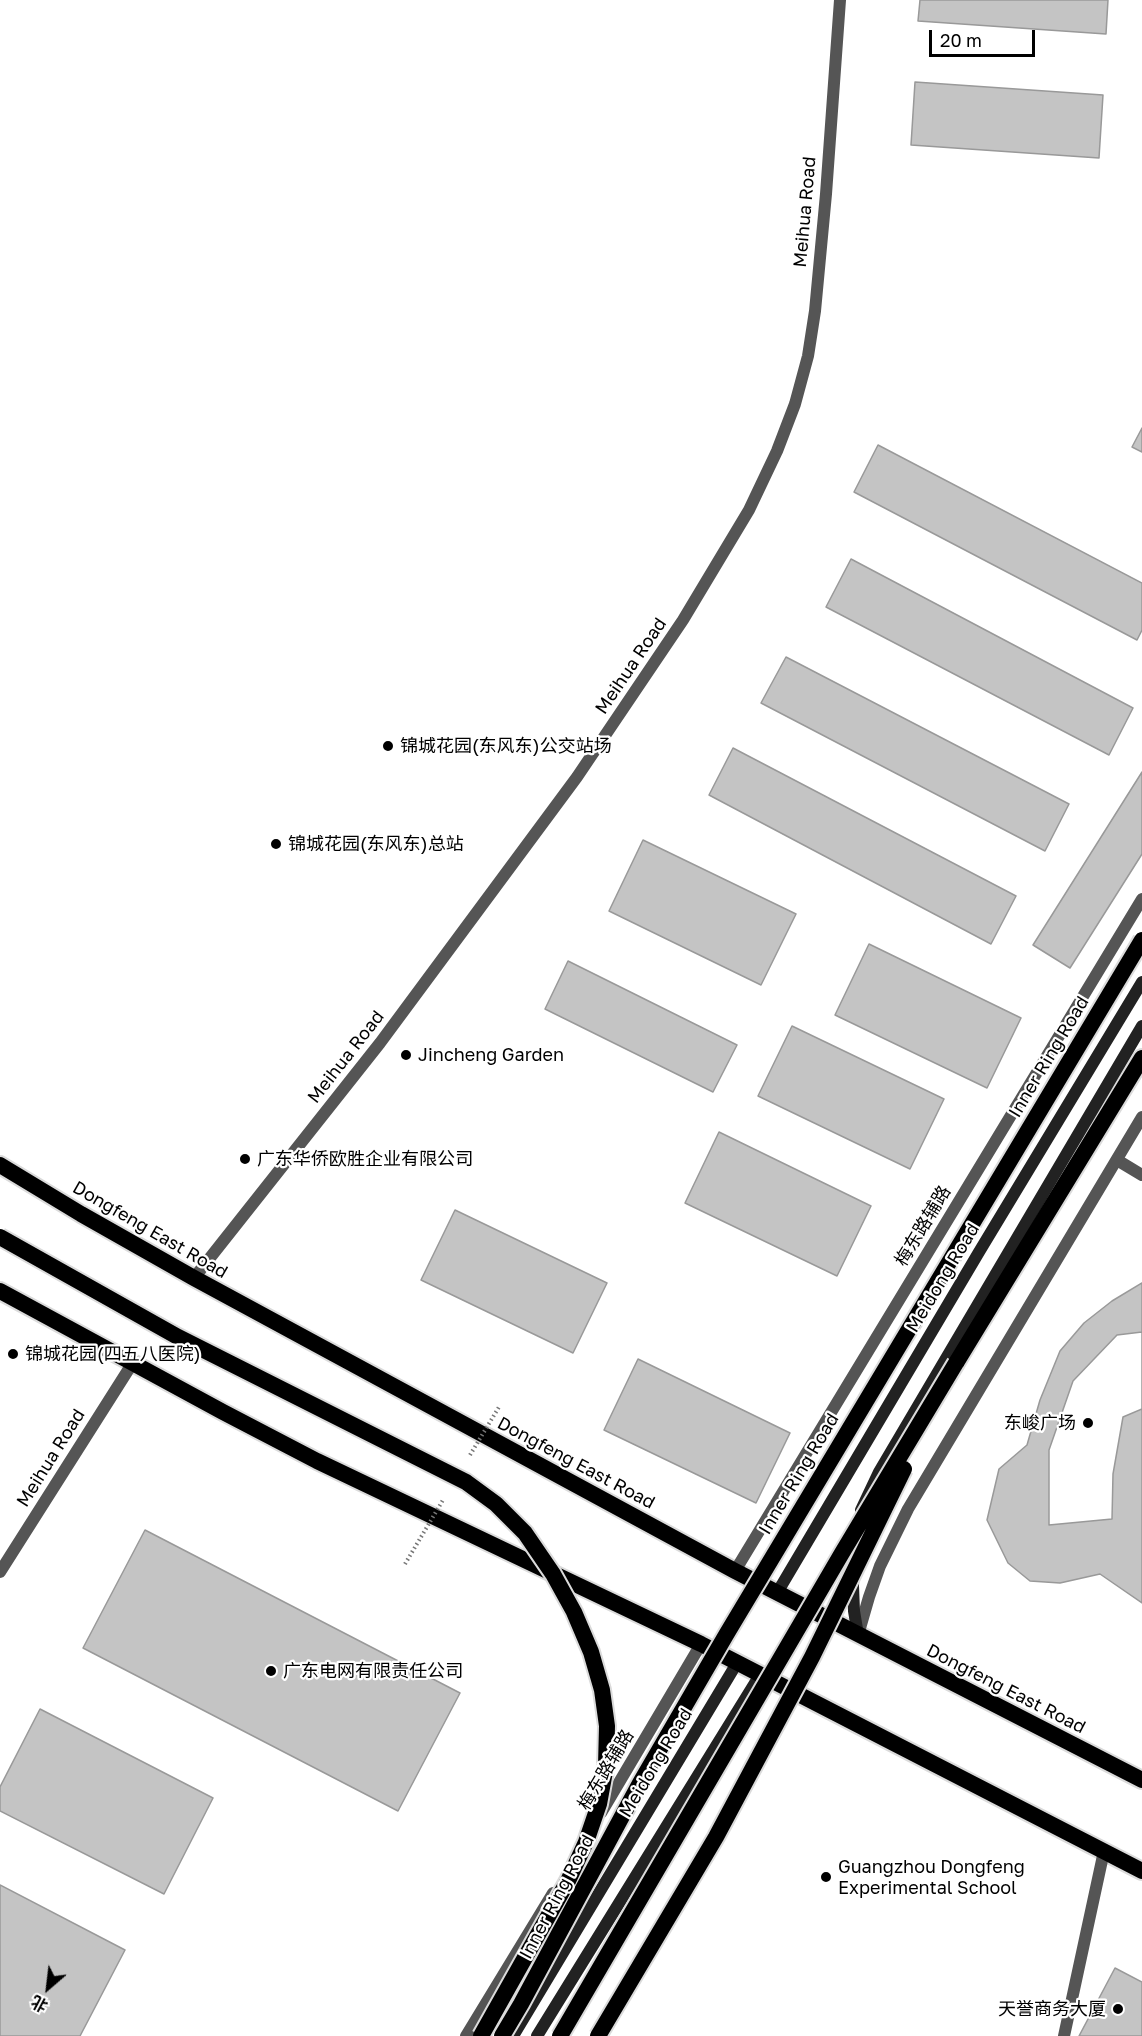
<!DOCTYPE html>
<meta charset="utf-8">
<style>
body{margin:0}
#map{position:relative;width:1142px;height:2036px;overflow:hidden;background:#fff;font-family:"Golos Text","Noto Sans SC",sans-serif}
canvas{display:block}
.north{position:absolute;left:18px;top:1958px;width:60px;height:60px;-webkit-text-stroke:4px #fff;paint-order:stroke;rotate:208deg;font-size:16px;font-weight:700;line-height:24px;text-align:center;color:#000}
.north::after{content:'';display:block;margin:auto;width:21px;height:27px;background:#000;clip-path:polygon(50% 0,100% 100%,50% 72%,0 100%)}
.scale{position:absolute;left:929px;top:30px;width:106px;height:27px;box-sizing:border-box;border:3px solid #000;border-top:0;padding-left:8px;font-size:18px;line-height:21px;white-space:nowrap;color:#000;-webkit-text-stroke:4px #fff;paint-order:stroke}
</style>
<div id="map">
<canvas width="1142" height="2036"></canvas>
<div class="north">北</div>
<div class="scale">20 m</div>
</div>
<script>
const g = document.querySelector('canvas').getContext('2d');
g.lineJoin = 'round';
function paint(path, color) { g.fillStyle = color; g.fill(path, 'evenodd'); }
const shape = rows => new Path2D(rows.map(r => 'M' + r).join(''));
function strokePath(path, color, width, dash) { g.strokeStyle = color; g.lineWidth = width; g.lineCap = dash ? 'butt' : 'round'; g.setLineDash(dash || []); g.stroke(path); }
function write(font, color, halo, rows, align = 'center') {
  g.font = font + ' "Golos Text","Noto Sans SC",sans-serif'; g.lineWidth = 4.5; g.setLineDash([]); g.textBaseline = 'middle'; g.strokeStyle = halo; g.fillStyle = color; for (const [text, x, y, turn = 0] of rows) {
    g.save(); g.translate(x, y); g.rotate((+turn || 0) * Math.PI / 180); g.textAlign = isNaN(turn) ? turn : align; if (halo) g.strokeText(text, 0, 0); g.fillText(text, 0, 0); g.restore();
  }
}
const building = shape([
 [920,0,1108,0,1106,34,918,21,920,0],
 [915,82,1103,95,1099,158,911,145,915,82],
 [1142,428,1142,452,1132,447,1142,428],
 [878,445,1142,583,1142,630,1137,640,854,492,878,445],
 [851,559,1133,708,1109,755,826,607,851,559],
 [786,657,1069,804,1045,851,761,703,786,657],
 [733,748,1016,896,991,944,709,795,733,748],
 [1142,772,1142,854,1070,968,1033,945,1142,772],
 [643,840,796,914,761,985,609,911,643,840],
 [869,944,1021,1018,987,1088,835,1015,869,944],
 [568,961,737,1045,713,1092,545,1009,568,961],
 [792,1026,944,1099,910,1169,758,1096,792,1026],
 [719,1132,871,1206,837,1276,685,1203,719,1132],
 [455,1210,607,1283,573,1353,421,1280,455,1210],
 [1142,1283,1142,1603,1100,1574,1060,1583,1030,1581,1008,1563,987,1520,999,1469,1027,1445,1040,1400,1060,1351,1084,1323,1112,1301,1142,1283],
 [1142,1332,1142,1409,1123,1417,1113,1474,1112,1519,1049,1525,1049,1450,1073,1381,1117,1335,1142,1332],
 [638,1359,790,1433,756,1503,604,1430,638,1359],
 [145,1530,460,1693,398,1811,83,1648,145,1530],
 [40,1709,213,1798,164,1894,0,1811,0,1787,40,1709],
 [0,1885,125,1950,80,2036,0,2036,0,1885],
 [1115,1968,1142,1982,1142,2036,1079,2036,1115,1968]
]);
const service = shape([
 [1117,1160,1142,1175]
]);
const minor = shape([
 [735,1571,1142,899],
 [858,1635,869,1597,880,1566,908,1509,1142,1117],
 [601,1813,701,1644],
 [466,2036,553,1893],
 [1064,2036,1104,1851]
]);
const tertiary = shape([
 [194,1278,380,1043,577,777,683,620,749,510,777,451,795,404,808,356,815,311,826,194,840,0],
 [0,1572,132,1364]
]);
const secondary = shape([
 [861,1510,879,1472,1142,1026],
 [855,1535,853,1586,854,1611,858,1635],
 [777,1593,979,1252,1142,982],
 [513,2036,737,1663],
 [537,2036,760,1675]
]);
const trunk = shape([
 [0,1165,81,1214,194,1278,735,1571,1142,1780],
 [0,1291,223,1412,317,1461,701,1644,1142,1871],
 [956,1363,1142,1058]
]);
const pathBridge = shape([
 [470,1455,499,1407],
 [405,1564,443,1500]
]);
const trunkBridge = shape([
 [0,1237,178,1337,466,1482,496,1504,525,1533,553,1574,574,1612,591,1652,602,1690,607,1726,606,1766,599,1804,586,1842,568,1881,481,2036],
 [502,2036,521,2004,640,1783,726,1635,1142,940],
 [560,2036,842,1553,956,1363],
 [598,2036,716,1837,812,1657,904,1469]
]);
const markers = [
 [388,746,6,"#000"],
 [276,844,6,"#000"],
 [406,1055,6,"#000"],
 [245,1159,6,"#000"],
 [13,1354,6,"#000"],
 [1088,1423,6,"#000"],
 [271,1671,6,"#000"],
 [826,1877,6,"#000"],
 [1118,2009,6,"#000"]
];
const streetNames = [
 ["Meihua Road",805,212,-85],
 ["Meihua Road",631,666,-56],
 ["Meihua Road",346,1057,-52],
 ["Inner Ring Road",1049,1057,-59],
 ["梅东路辅路",923,1226,-59],
 ["Dongfeng East Road",150,1230,30],
 ["Meidong Road",943,1278,-59],
 ["Meihua Road",51,1458,-58],
 ["Dongfeng East Road",576,1463,28],
 ["Inner Ring Road",799,1474,-59],
 ["Dongfeng East Road",1006,1689,27],
 ["Meidong Road",656,1763,-59],
 ["梅东路辅路",606,1770,-59],
 ["Inner Ring Road",557,1897,-62]
];
const poiNames = [
 ["锦城花园(东风东)公交站场",400,746],
 ["锦城花园(东风东)总站",288,844],
 ["Jincheng Garden",418,1055],
 ["广东华侨欧胜企业有限公司",257,1159],
 ["锦城花园(四五八医院)",25,1354],
 ["东峻广场",1076,1423,"right"],
 ["广东电网有限责任公司",283,1671],
 ["Guangzhou Dongfeng",838,1867],
 ["Experimental School",838,1888],
 ["天誉商务大厦",1106,2009,"right"]
];
paint(building, '#c4c4c4');
strokePath(building, '#999', 1.5);
strokePath(trunk, '#dbdbdb', 20);
strokePath(service, '#555', 12);
strokePath(minor, '#555', 12);
strokePath(tertiary, '#555', 12);
strokePath(secondary, '#222', 12);
strokePath(trunk, '#000', 16);
strokePath(trunkBridge, '#dbdbdb', 20, []);
strokePath(pathBridge, '#777', 4, [1.5, 3]);
strokePath(trunkBridge, '#000', 16);
for (const [x, y, r, color] of markers) { const dot = new Path2D(); dot.arc(x, y, r, 0, 2 * Math.PI); g.fillStyle = color; g.fill(dot); strokePath(dot, '#fff', 2); }
write('18px', '#000', '#fff', streetNames);
write('18px', '#000', '#fff', poiNames, 'left');
</script>
